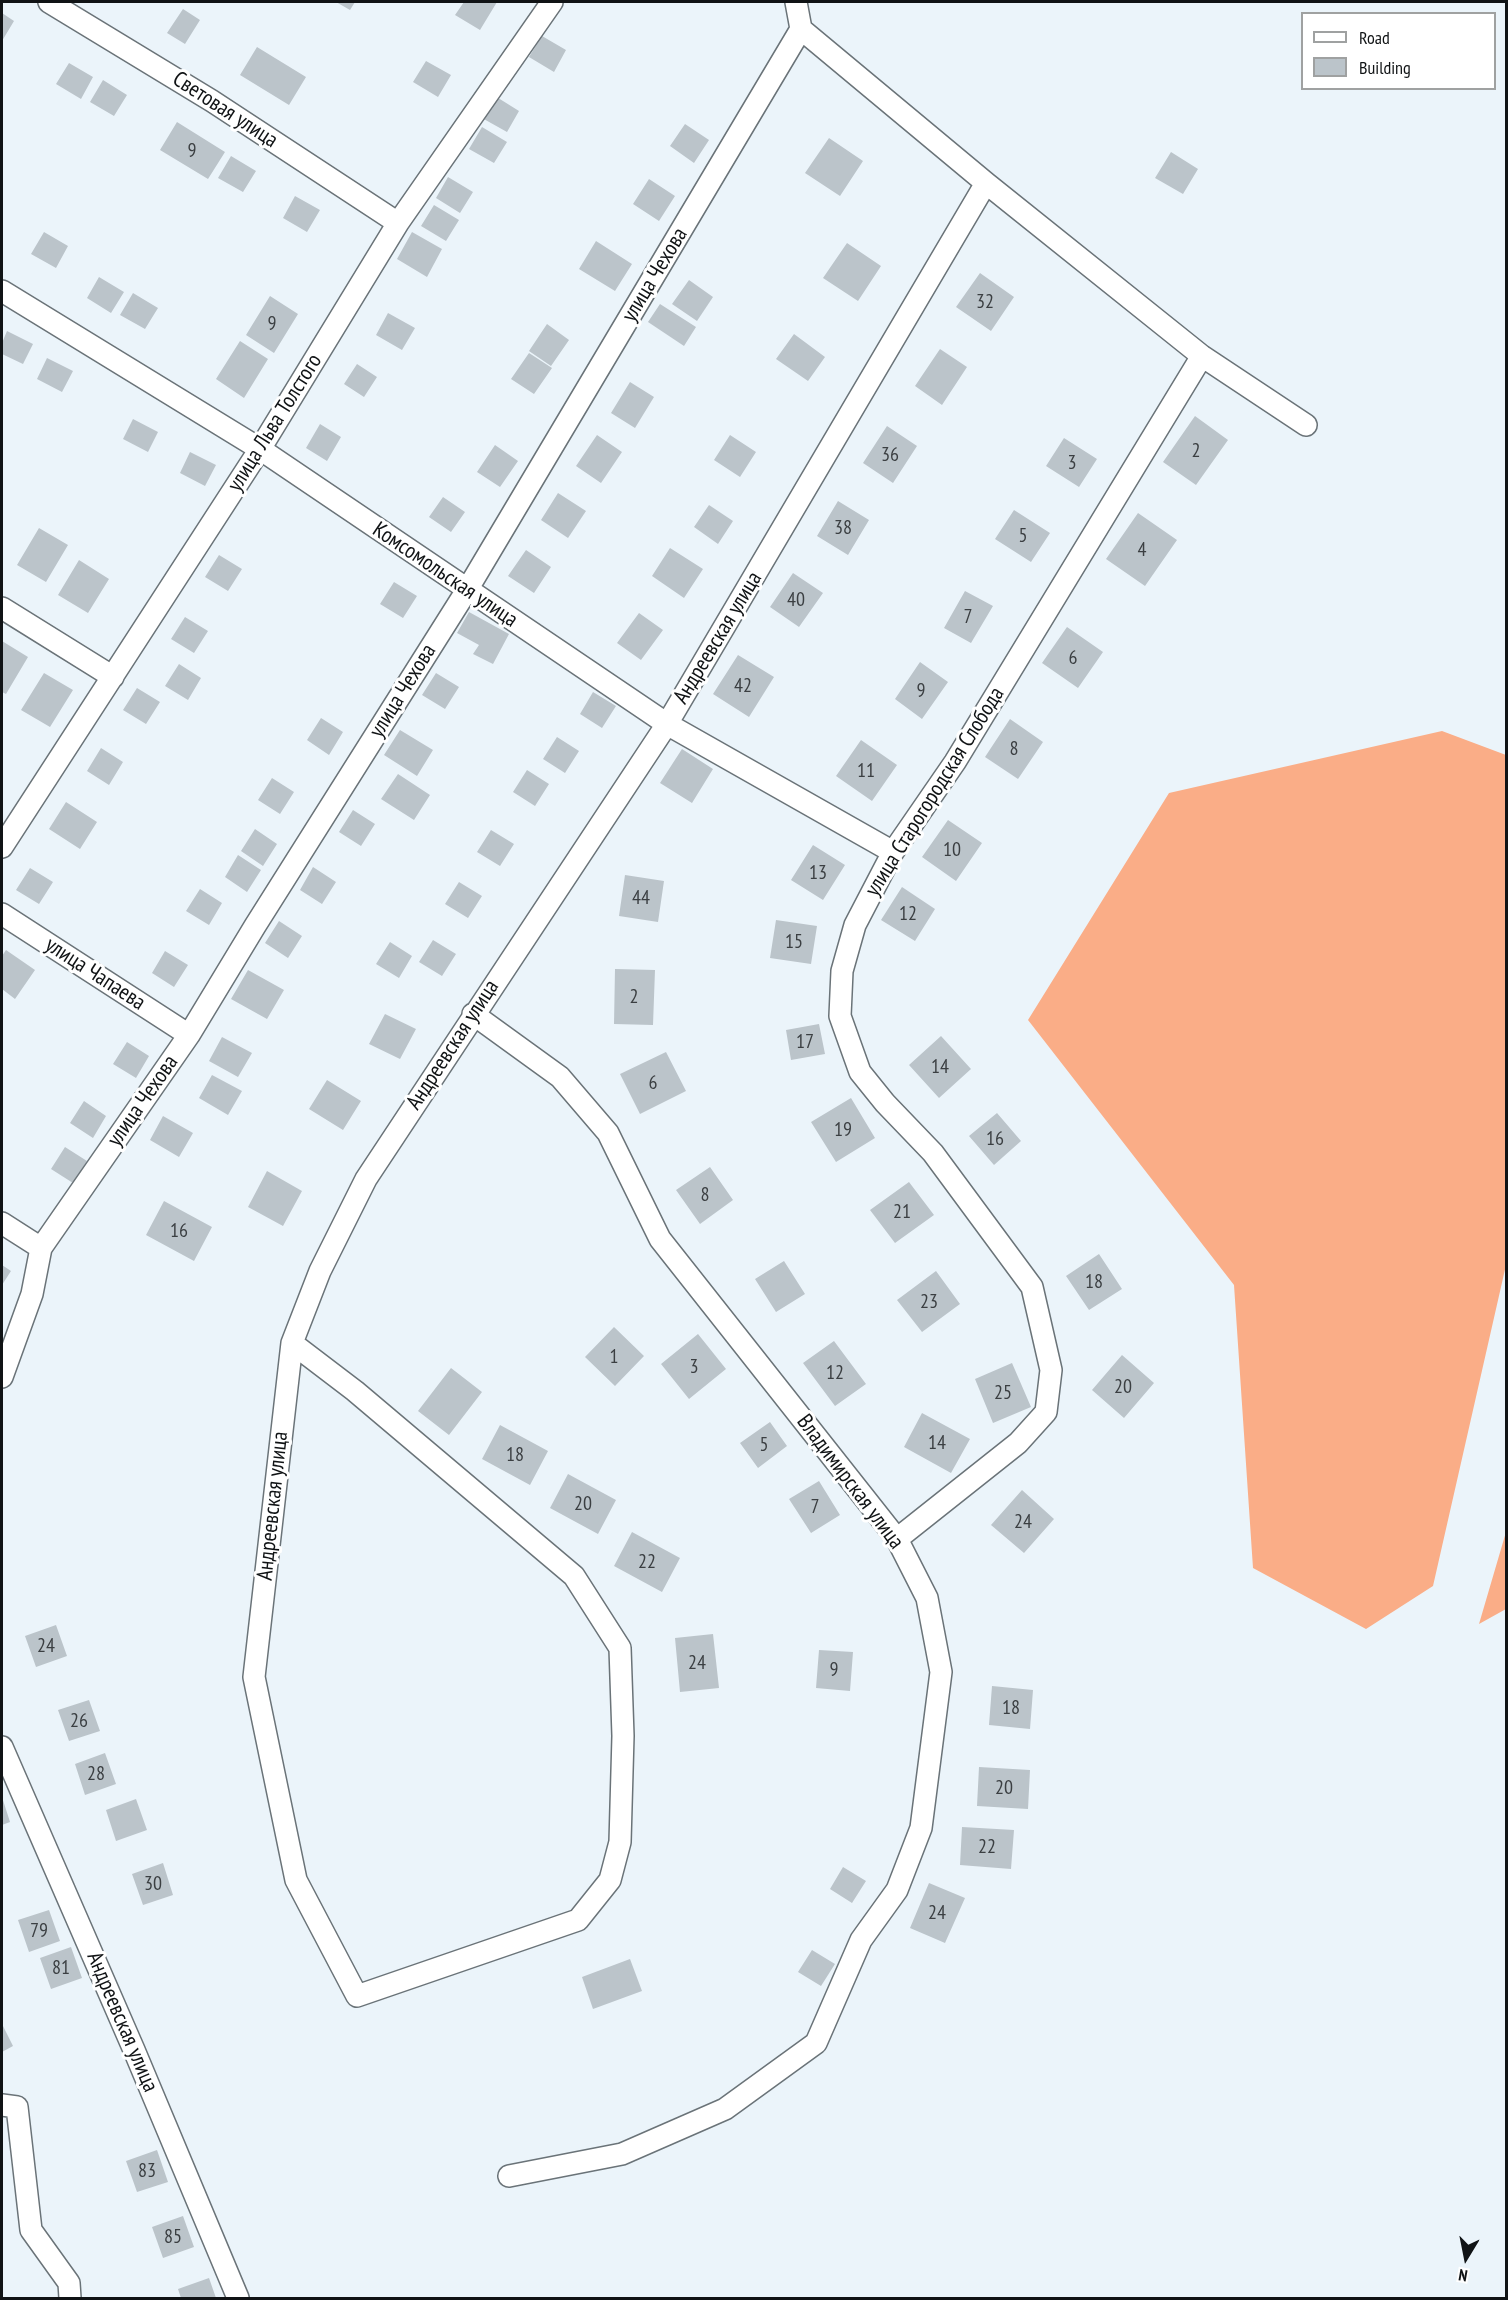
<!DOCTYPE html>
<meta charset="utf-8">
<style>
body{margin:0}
#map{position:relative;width:1508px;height:2300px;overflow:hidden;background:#ebf4fa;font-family:"PT Sans Narrow",sans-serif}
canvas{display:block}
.frame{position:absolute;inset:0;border:3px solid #101315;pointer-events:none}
.legend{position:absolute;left:1301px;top:12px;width:195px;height:78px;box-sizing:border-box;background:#fff;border:2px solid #9fa1a1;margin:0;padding:8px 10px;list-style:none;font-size:18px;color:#101315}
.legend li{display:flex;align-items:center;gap:12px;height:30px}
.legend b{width:30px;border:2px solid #9fa1a1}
.north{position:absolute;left:1436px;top:2228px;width:60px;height:60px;-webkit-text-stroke:4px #fff;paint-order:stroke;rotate:190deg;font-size:16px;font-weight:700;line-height:24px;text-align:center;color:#101315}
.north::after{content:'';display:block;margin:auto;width:21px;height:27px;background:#101315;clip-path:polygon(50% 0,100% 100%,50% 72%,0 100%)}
</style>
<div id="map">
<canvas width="1508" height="2300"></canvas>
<div class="frame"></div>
<ul class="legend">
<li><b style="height:8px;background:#fff"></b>Road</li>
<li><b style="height:16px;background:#bbc4ca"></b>Building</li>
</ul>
<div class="north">N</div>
</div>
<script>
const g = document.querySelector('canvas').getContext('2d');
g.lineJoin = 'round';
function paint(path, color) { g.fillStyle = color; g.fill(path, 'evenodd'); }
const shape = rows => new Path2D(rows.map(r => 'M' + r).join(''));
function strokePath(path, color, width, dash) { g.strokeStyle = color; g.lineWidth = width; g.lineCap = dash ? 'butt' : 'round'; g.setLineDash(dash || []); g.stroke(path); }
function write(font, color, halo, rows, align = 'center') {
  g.font = font + ' "PT Sans Narrow",sans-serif'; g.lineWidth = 6; g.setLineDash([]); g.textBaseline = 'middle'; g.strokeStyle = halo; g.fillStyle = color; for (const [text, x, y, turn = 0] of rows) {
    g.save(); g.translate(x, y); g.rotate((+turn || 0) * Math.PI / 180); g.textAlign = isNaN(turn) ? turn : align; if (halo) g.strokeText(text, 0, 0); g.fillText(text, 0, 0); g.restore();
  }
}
const forest = shape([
 [1442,731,1506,755,1506,1265,1433,1586,1366,1629,1253,1568,1234,1285,1028,1020,1169,793],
 [1506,1532,1506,1609,1479,1624]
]);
const building = shape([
 [336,2,355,2,350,10],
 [464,2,497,2,480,30,455,15],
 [183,9,200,20,185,44,167,33],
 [2,13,14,21,2,41],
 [542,36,566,50,554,72,529,57],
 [257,47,306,77,289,105,240,75],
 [426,61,451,75,438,97,413,82],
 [69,63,93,77,81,99,56,84],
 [103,80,127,95,114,116,90,102],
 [495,96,519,111,507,132,482,118],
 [177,122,225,152,208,179,160,150],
 [685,124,709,140,694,163,670,146],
 [482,127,507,142,494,163,469,149],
 [829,138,863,161,840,196,805,173],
 [1171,152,1198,169,1183,194,1155,178],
 [231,156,256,171,243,192,218,178],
 [448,177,473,192,460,213,436,198],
 [649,179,675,196,659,221,633,204],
 [295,196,320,210,307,232,283,218],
 [434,205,459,220,446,241,421,226],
 [44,232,68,246,56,268,31,254],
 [412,232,442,249,427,277,397,259],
 [596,241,632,264,615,291,579,269],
 [847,243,881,266,858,301,823,278],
 [980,273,1014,297,991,331,956,307],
 [99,277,124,292,111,313,87,298],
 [689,280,713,297,697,321,672,304],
 [133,293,158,308,145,329,120,315],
 [270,296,298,314,274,353,246,335],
 [660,304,696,327,684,346,648,322],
 [388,313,415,328,402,350,376,335],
 [547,324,569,340,551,366,529,351],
 [7,331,33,344,23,364,2,354,2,343],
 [794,334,825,357,808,381,776,359],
 [240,341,268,359,244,398,216,379],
 [940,349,967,367,942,405,915,386],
 [529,353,552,368,534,394,511,379],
 [47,358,73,371,62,392,37,379],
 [357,364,377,377,364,397,344,384],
 [630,382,654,397,635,428,611,413],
 [1195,416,1228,440,1196,485,1163,462],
 [133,419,158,432,148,452,123,439],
 [320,424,341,437,327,461,306,448],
 [887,426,917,446,893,483,863,463],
 [597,435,622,452,601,483,576,466],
 [730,435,756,452,740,477,714,460],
 [1064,438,1097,459,1079,487,1046,466],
 [495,445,518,461,500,487,477,472],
 [190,452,216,465,205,486,180,473],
 [558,493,586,511,568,538,541,520],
 [443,497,465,512,451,532,429,517],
 [838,501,869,520,848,555,817,536],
 [709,505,733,521,718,544,694,527],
 [1014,510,1050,533,1031,562,995,539],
 [1138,513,1177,540,1145,586,1106,559],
 [39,528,68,545,46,582,17,565],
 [670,548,703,569,684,598,652,576],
 [526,550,551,567,534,593,508,576],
 [219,555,242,569,228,591,205,577],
 [79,560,109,579,88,613,58,595],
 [793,573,823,593,799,627,770,607],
 [394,582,417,596,403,618,380,604],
 [965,591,993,606,971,643,944,628],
 [469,612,509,634,493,664,473,654,479,645,457,633],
 [639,613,663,630,641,660,617,643],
 [185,617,208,631,194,653,171,639],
 [1067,627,1103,652,1078,688,1042,663],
 [2,641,28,657,6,694,2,692],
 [738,655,774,677,749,717,713,694],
 [920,662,948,682,922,719,895,699],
 [179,664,201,678,188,700,165,686],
 [44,673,73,690,50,727,21,710],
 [436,673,459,687,445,709,422,695],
 [137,688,160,702,146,724,123,710],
 [593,692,616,706,602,728,580,714],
 [321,718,343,732,329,755,307,740],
 [1010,719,1043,742,1018,779,985,757],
 [400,730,433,750,417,776,384,755],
 [557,737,579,751,565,773,543,759],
 [861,740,897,765,872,801,836,776],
 [101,748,123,762,109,785,87,771],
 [682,749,713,769,692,803,660,783],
 [527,770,549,784,535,806,513,792],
 [398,774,430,795,414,820,381,799],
 [272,778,294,792,280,814,258,800],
 [66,802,97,822,80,849,49,829],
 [353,810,375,824,361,846,339,832],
 [948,820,982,843,956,881,922,857],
 [255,829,277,844,263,866,241,851],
 [491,830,514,844,500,866,477,852],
 [813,845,845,865,823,900,791,880],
 [238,855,261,870,247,892,225,877],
 [313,867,336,882,322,904,300,890],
 [30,868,53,882,39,904,16,890],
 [625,875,664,881,658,922,619,916],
 [459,882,482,896,468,918,445,904],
 [902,887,935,909,915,941,881,920],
 [200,889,222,903,209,925,186,911],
 [776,920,817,926,811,964,770,958],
 [279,921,302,936,288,958,265,943],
 [433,940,456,954,442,976,419,962],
 [390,942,412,956,399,978,376,964],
 [6,950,35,970,15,999,2,989,2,956],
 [165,951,188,965,174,987,152,973],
 [615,969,655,970,653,1025,614,1024],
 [248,970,284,990,267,1019,231,999],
 [385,1014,416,1029,400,1059,369,1044],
 [819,1024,825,1054,791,1060,786,1030],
 [941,1036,971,1069,939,1098,909,1065],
 [222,1037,252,1053,238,1077,209,1061],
 [127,1042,149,1056,136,1078,113,1064],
 [666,1052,686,1091,640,1114,620,1074],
 [212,1075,242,1091,228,1115,199,1098],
 [327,1080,361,1101,343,1130,309,1109],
 [851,1098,875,1138,836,1162,811,1122],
 [84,1101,106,1116,93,1138,70,1123],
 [997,1113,1021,1141,994,1165,969,1136],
 [163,1116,193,1133,179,1157,150,1140],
 [65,1147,87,1161,73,1183,51,1169],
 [710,1167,733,1200,700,1224,676,1190],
 [267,1171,302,1191,283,1226,248,1207],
 [909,1182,934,1215,895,1243,870,1210],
 [164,1201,212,1227,194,1261,146,1235],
 [1099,1254,1122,1289,1089,1310,1066,1276],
 [784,1261,805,1294,776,1312,755,1279],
 [2,1265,11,1271,2,1285],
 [936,1271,960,1304,922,1332,897,1300],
 [614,1327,644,1356,615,1386,585,1357],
 [698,1334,726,1369,689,1399,661,1364],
 [834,1341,866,1384,835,1406,803,1363],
 [1122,1355,1154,1383,1124,1418,1092,1390],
 [1012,1363,1031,1407,993,1423,975,1379],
 [451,1368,482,1392,449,1435,418,1411],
 [922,1413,970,1439,951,1473,904,1447],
 [770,1422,787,1446,758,1468,740,1443],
 [500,1425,548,1451,530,1485,482,1459],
 [568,1474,616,1500,598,1534,550,1508],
 [819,1481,840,1515,811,1533,789,1499],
 [1022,1490,1054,1519,1024,1553,991,1525],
 [632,1532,680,1558,662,1592,614,1566],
 [56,1625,67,1656,36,1667,25,1636],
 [713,1634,719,1688,680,1692,675,1638],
 [819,1650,853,1652,850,1691,816,1688],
 [992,1686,1033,1690,1030,1729,989,1725],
 [89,1700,100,1731,69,1741,58,1710],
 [105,1753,116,1784,85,1795,75,1764],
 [979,1767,1030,1770,1028,1809,977,1806],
 [2,1797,10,1822,2,1825],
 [136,1799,147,1830,116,1841,106,1810],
 [962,1827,1014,1830,1011,1869,960,1865],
 [163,1863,173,1895,143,1905,132,1874],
 [843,1867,866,1881,852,1903,830,1889],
 [929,1883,965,1898,945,1943,910,1928],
 [49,1910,60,1941,29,1952,18,1920],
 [71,1947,82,1978,51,1989,40,1958],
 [812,1950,835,1964,821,1986,798,1972],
 [630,1959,642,1991,593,2009,582,1977],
 [2,2024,13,2046,2,2052],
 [157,2150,168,2182,137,2192,126,2161],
 [183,2216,194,2247,163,2258,152,2227],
 [209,2278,216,2298,181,2298,178,2289]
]);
const street = shape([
 [49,2,212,101,398,223],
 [801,29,986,183,1202,356,1306,425],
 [2,291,260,449,667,724,893,852],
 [2,608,113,677],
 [2,847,260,449,398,223,552,2],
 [2,914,189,1035],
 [473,1014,560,1077,608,1133,660,1239,897,1539,927,1598,941,1672,921,1828,897,1890,861,1940,816,2043,725,2109,622,2154,509,2176],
 [2,1223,41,1248],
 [292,1343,355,1391,574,1576,620,1648,623,1736,620,1842,610,1880,578,1920,357,1996,296,1880,254,1677,292,1343,320,1271,366,1179,667,724,986,183],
 [2,1377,32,1294,41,1248,189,1035,255,926,467,590,801,29,796,2],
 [897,1539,1018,1443,1046,1412,1051,1370,1032,1287,933,1153,885,1103,860,1072,840,1016,842,971,855,925,893,852,955,762,1202,356],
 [2,1747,134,2050,238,2298],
 [2,2105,17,2107,31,2230,69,2283,70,2298]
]);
const numberNames = [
 ["9",192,151],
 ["32",985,302],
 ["9",272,324],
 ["2",1196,451],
 ["36",890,455],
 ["3",1072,463],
 ["38",843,528],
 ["5",1023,536],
 ["4",1142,550],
 ["40",796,600],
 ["7",968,617],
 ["6",1073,658],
 ["42",743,686],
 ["9",921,691],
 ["8",1014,749],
 ["11",866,771],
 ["10",952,850],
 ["13",818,873],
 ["44",641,898],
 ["12",908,914],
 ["15",794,942],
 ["2",634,997],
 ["17",805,1042],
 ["14",940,1067],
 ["6",653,1083],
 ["19",843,1130],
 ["16",995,1139],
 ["8",705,1195],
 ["21",902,1212],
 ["16",179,1231],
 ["18",1094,1282],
 ["23",929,1302],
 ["1",614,1357],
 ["3",694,1367],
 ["12",835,1373],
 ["20",1123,1387],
 ["25",1003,1393],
 ["14",937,1443],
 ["5",764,1445],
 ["18",515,1455],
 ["20",583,1504],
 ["7",815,1507],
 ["24",1023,1522],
 ["22",647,1562],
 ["24",46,1646],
 ["24",697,1663],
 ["9",834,1670],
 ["18",1011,1708],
 ["26",79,1721],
 ["28",96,1774],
 ["20",1004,1788],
 ["22",987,1847],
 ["30",153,1884],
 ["24",937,1913],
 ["79",39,1931],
 ["81",61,1968],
 ["83",147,2171],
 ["85",173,2237]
];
const streetNames = [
 ["Световая улица",225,110,33],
 ["улица Чехова",655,275,-59],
 ["улица Льва Толстого",275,423,-58],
 ["Комсомольская улица",445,575,34],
 ["Андреевская улица",718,638,-59],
 ["улица Чехова",403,691,-58],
 ["улица Старогородская Слобода",935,792,-58],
 ["улица Чапаева",95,974,33],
 ["Андреевская улица",453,1045,-57],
 ["улица Чехова",143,1101,-55],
 ["Владимирская улица",850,1482,53],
 ["Андреевская улица",273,1506,-84],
 ["Андреевская улица",122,2022,67]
];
paint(forest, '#faad87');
paint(building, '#bbc4ca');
strokePath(street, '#6a7378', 24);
strokePath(street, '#fff', 21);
write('20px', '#3b3f42', null, numberNames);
write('22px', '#101315', '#fff', streetNames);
</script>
